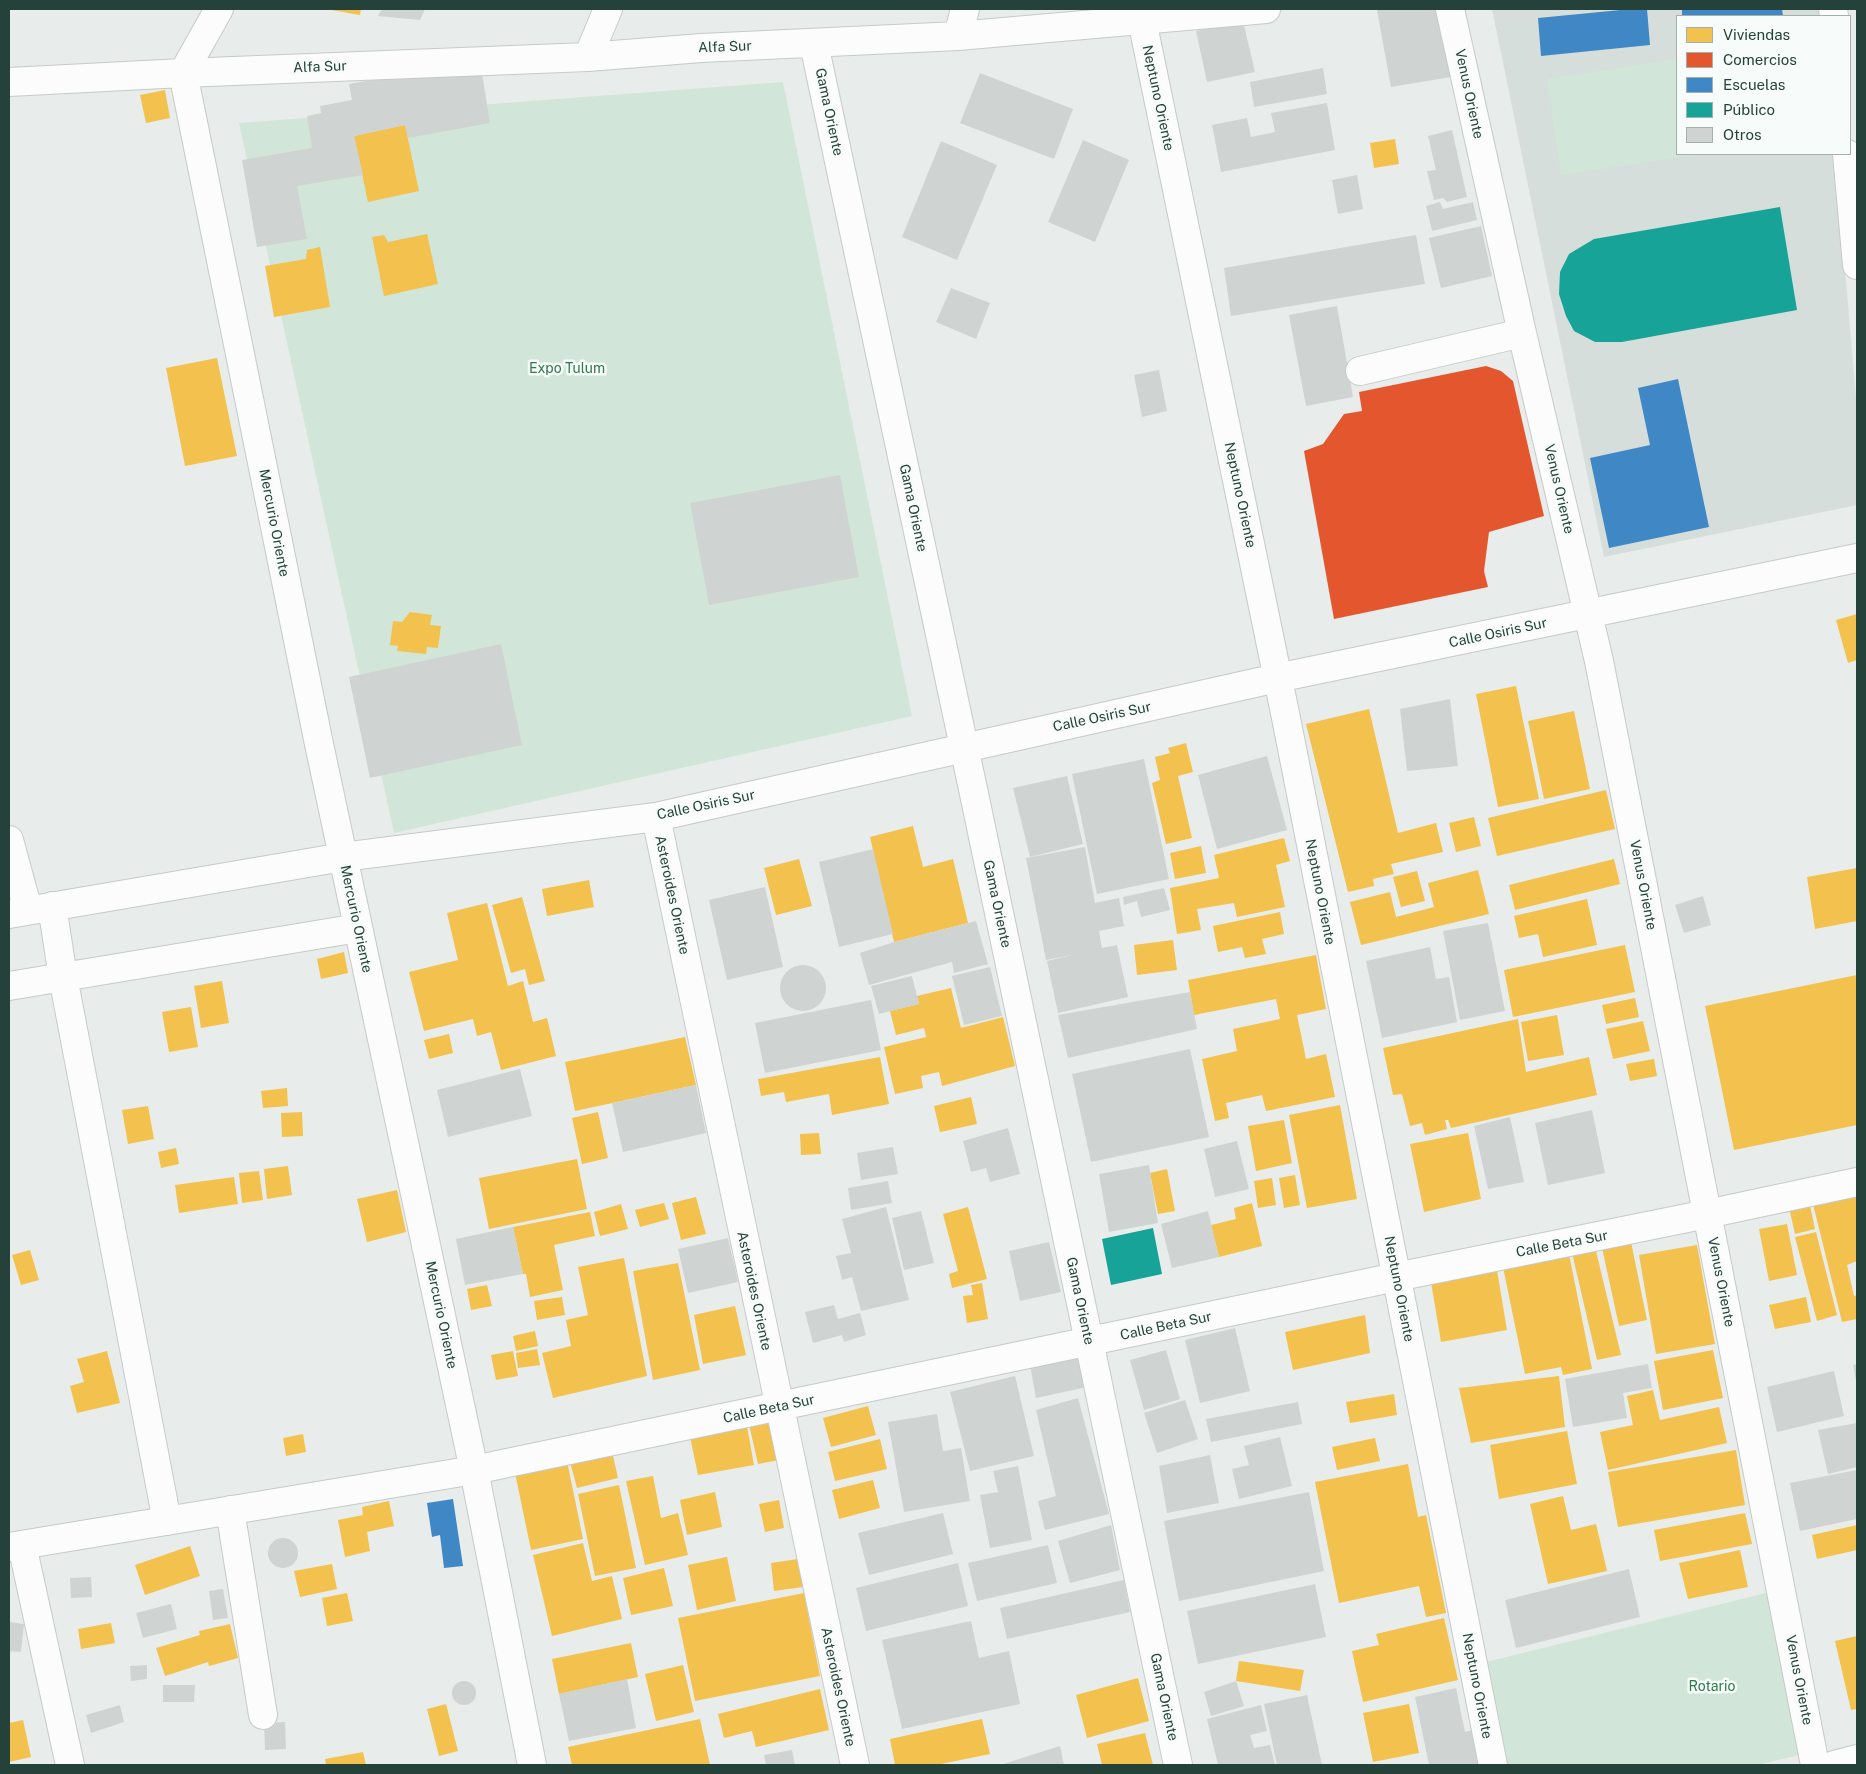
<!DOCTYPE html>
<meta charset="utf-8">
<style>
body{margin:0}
#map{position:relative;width:1866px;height:1774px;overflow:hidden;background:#e8edeb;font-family:"Public Sans",sans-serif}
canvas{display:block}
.frame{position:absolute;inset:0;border:10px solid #24423a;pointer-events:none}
.legend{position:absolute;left:1676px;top:15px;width:175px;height:140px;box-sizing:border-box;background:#f7fbf9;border:1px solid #a3b1ad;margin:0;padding:6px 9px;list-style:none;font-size:15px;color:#24423a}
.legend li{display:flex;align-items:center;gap:10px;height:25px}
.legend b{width:25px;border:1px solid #a3b1ad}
</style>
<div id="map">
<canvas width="1866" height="1774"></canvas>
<div class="frame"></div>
<ul class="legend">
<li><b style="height:14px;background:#f2c14e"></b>Viviendas</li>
<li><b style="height:14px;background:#e4572e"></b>Comercios</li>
<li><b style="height:14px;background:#3f88c5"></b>Escuelas</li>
<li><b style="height:14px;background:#17a398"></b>Público</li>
<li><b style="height:14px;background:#cfd4d2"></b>Otros</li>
</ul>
</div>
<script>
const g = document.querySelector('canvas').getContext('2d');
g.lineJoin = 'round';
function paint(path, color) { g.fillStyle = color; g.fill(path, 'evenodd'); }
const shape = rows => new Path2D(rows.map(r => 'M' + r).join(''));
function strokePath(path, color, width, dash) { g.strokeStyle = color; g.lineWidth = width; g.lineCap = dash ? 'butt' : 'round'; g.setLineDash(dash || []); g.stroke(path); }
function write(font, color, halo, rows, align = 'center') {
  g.font = font + ' "Public Sans",sans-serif'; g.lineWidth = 5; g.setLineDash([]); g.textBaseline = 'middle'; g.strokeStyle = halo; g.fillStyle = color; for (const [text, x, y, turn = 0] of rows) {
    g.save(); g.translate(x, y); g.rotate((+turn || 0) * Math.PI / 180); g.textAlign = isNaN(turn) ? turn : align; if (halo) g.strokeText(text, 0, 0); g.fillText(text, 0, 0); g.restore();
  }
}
const built = shape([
 [1492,9,1823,9,1823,16,1677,16,1677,154,1835,154,1857,409,1857,505,1604,557]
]);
const green = shape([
 [1677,59,1677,154,1694,155,1561,175,1547,79],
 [783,82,912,716,394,833,239,123],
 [1774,1591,1804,1754,1757,1765,1503,1765,1482,1663]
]);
const homes = shape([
 [326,9,361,9,360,15],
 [165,90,170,118,146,123,140,95],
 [405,125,419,191,368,202,354,136],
 [1395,139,1399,164,1374,168,1370,143],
 [427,234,438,284,384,296,372,237,384,235,388,242],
 [320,247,330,307,274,317,265,266,306,259,307,250],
 [217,358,237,456,185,466,166,368],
 [410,612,432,615,430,625,441,626,438,648,427,647,426,654,397,651,398,646,390,645,393,621,402,622],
 [1857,614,1857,660,1848,663,1836,620],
 [1516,686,1539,799,1498,807,1476,694],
 [1369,709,1398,833,1436,823,1443,852,1391,864,1394,874,1373,879,1374,886,1348,892,1306,724],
 [1574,711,1590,789,1544,799,1528,721],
 [1186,743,1193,772,1178,776,1192,838,1166,844,1152,783,1160,780,1155,757,1170,753,1168,748],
 [1606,790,1615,829,1497,856,1488,818],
 [1474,817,1481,846,1456,852,1449,823],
 [913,826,923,867,953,859,968,923,894,942,870,837],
 [1284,838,1290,861,1276,865,1285,907,1237,917,1234,903,1197,909,1201,930,1177,934,1170,888,1219,878,1214,855],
 [1201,846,1206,873,1175,879,1170,853],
 [799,859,812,906,776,915,764,868],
 [1614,859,1620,884,1515,910,1509,885],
 [1857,868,1857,921,1815,929,1807,877],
 [1478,870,1489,914,1361,945,1350,902,1390,892,1396,917,1434,907,1428,883],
 [1417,871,1425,901,1401,907,1393,877],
 [589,880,594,907,547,916,542,889],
 [522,897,545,981,529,985,525,969,511,973,492,905],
 [1587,899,1597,945,1543,957,1538,934,1519,938,1514,916],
 [487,903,508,986,523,981,533,1022,547,1018,556,1056,501,1070,491,1032,477,1036,473,1019,424,1031,409,972,458,960,447,913],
 [1280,912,1284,934,1262,939,1266,954,1245,958,1242,947,1218,952,1213,926],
 [1173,940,1177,970,1137,975,1134,945],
 [1625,945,1635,992,1513,1017,1504,970],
 [344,952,348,973,321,979,317,959],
 [1316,955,1326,1009,1297,1015,1306,1059,1326,1054,1335,1097,1266,1111,1262,1095,1226,1103,1229,1118,1215,1121,1202,1059,1237,1051,1233,1029,1280,1019,1276,999,1194,1015,1188,980],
 [1857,975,1857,1125,1734,1150,1705,1006],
 [222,981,229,1023,201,1028,194,986],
 [951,988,961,1028,1003,1017,1015,1066,942,1086,939,1072,921,1076,923,1088,895,1094,884,1047,926,1037,924,1028,896,1035,890,1011,919,1004,917,996],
 [1635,998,1639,1017,1606,1024,1602,1005],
 [191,1007,198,1047,169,1052,162,1012],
 [1557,1015,1564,1055,1528,1061,1521,1022],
 [1518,1019,1526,1072,1589,1057,1597,1095,1451,1128,1448,1120,1445,1120,1447,1129,1425,1135,1422,1123,1410,1126,1402,1094,1393,1095,1383,1048],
 [1643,1021,1650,1051,1613,1059,1606,1029],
 [449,1034,453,1053,429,1059,424,1040],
 [685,1037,696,1085,575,1111,565,1062],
 [880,1057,889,1104,832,1115,829,1094,786,1102,784,1092,761,1096,758,1079],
 [1654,1059,1657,1076,1630,1081,1626,1064],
 [287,1088,288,1106,263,1108,261,1091],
 [971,1097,977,1124,940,1132,934,1106],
 [1340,1105,1357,1199,1307,1208,1289,1115],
 [148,1106,154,1139,128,1144,122,1110],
 [302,1112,303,1136,282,1137,281,1113],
 [598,1112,608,1158,582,1164,572,1118],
 [1284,1120,1292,1163,1256,1171,1248,1126],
 [819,1133,821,1154,801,1155,800,1134],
 [1468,1133,1481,1199,1424,1212,1410,1144],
 [176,1148,179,1164,161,1168,158,1152],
 [577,1159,587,1209,489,1229,479,1178],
 [288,1166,292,1195,267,1199,264,1169],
 [1167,1169,1175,1211,1158,1214,1150,1173],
 [259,1171,263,1200,242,1203,239,1173],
 [1295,1175,1300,1205,1284,1208,1279,1178],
 [234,1177,238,1204,179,1213,175,1185],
 [1272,1178,1276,1205,1258,1208,1254,1181],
 [397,1190,406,1232,367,1242,357,1199],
 [1857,1193,1857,1261,1847,1265,1854,1296,1857,1295,1857,1319,1842,1322,1812,1200],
 [1808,1196,1815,1229,1795,1234,1790,1212,1782,1213,1780,1202],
 [696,1197,706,1234,681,1240,672,1203],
 [664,1203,669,1219,640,1227,635,1210],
 [1252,1203,1262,1246,1219,1257,1211,1225,1236,1219,1234,1208],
 [621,1204,628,1229,600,1236,594,1212],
 [968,1207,987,1279,952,1288,949,1274,958,1271,943,1214],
 [590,1212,595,1236,554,1245,563,1290,530,1297,526,1274,523,1274,513,1227],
 [1787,1224,1797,1275,1769,1281,1759,1229],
 [1816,1232,1837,1315,1817,1321,1795,1237],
 [1630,1237,1647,1320,1619,1326,1601,1243],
 [1697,1245,1715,1344,1656,1354,1639,1255],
 [1595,1247,1621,1355,1597,1360,1572,1253],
 [30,1250,39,1280,21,1285,12,1255],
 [1569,1254,1592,1369,1563,1375,1561,1367,1525,1374,1503,1267],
 [624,1258,647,1376,553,1398,542,1353,571,1346,566,1320,588,1315,578,1267],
 [678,1263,700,1370,653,1380,633,1271],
 [1497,1270,1507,1330,1441,1342,1431,1282],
 [982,1283,988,1319,967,1323,963,1296,973,1295,971,1285],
 [487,1285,492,1306,471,1310,467,1289],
 [562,1297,565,1315,537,1320,534,1301],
 [1806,1297,1811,1322,1775,1329,1769,1305],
 [735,1306,746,1355,703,1364,694,1315],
 [1365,1315,1370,1353,1293,1370,1285,1332],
 [535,1331,538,1346,516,1351,513,1336],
 [537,1349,540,1365,518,1368,516,1353],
 [1713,1350,1723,1398,1663,1410,1654,1361],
 [107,1351,120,1403,77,1413,70,1386,84,1382,77,1359],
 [513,1351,518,1376,496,1380,491,1355],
 [1559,1376,1565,1427,1471,1443,1459,1388],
 [1653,1390,1660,1420,1719,1407,1727,1443,1608,1470,1600,1432,1633,1425,1627,1396],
 [1394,1394,1397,1415,1350,1423,1346,1402],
 [868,1406,876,1435,831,1447,823,1418],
 [770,1415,779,1460,758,1464,748,1420],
 [746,1421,754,1465,698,1475,689,1432],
 [1567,1431,1577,1484,1499,1499,1490,1445],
 [303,1434,306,1452,286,1456,283,1438],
 [1375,1438,1380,1461,1337,1470,1332,1447],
 [880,1439,887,1469,835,1481,828,1452],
 [611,1447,618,1478,577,1488,569,1458],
 [1736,1450,1745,1505,1618,1527,1608,1472],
 [567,1461,583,1539,531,1550,515,1473],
 [1408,1464,1418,1517,1426,1515,1446,1613,1426,1617,1419,1586,1339,1603,1315,1482],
 [653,1476,661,1518,678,1513,688,1555,645,1565,626,1481],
 [873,1480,880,1508,839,1519,832,1490],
 [619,1485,636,1568,595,1576,578,1494],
 [715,1492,722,1527,687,1535,680,1500],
 [1563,1496,1571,1530,1596,1524,1607,1571,1548,1584,1530,1504],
 [779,1500,784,1528,765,1532,759,1504],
 [389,1501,394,1526,367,1532,370,1551,345,1557,338,1520,363,1515,362,1507],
 [1745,1513,1752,1544,1660,1561,1654,1530],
 [1857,1525,1857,1550,1817,1559,1812,1535],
 [583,1543,592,1581,612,1576,622,1619,552,1636,533,1555],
 [190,1546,200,1576,145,1595,135,1565],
 [1740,1550,1748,1587,1688,1599,1679,1563],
 [727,1557,736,1601,697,1610,688,1565],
 [798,1559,803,1587,774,1591,771,1563],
 [332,1564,337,1589,300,1597,294,1571],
 [664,1568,673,1606,631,1615,623,1578],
 [347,1593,353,1621,327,1626,322,1598],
 [804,1593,820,1676,695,1701,678,1618],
 [1444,1618,1458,1680,1363,1702,1352,1651,1379,1645,1376,1634],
 [111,1623,115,1643,81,1649,78,1629],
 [230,1624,238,1658,209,1666,208,1662,165,1676,156,1648,200,1635,199,1631],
 [1857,1636,1857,1709,1851,1710,1835,1641],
 [631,1643,638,1677,559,1694,552,1659],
 [1239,1661,1304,1670,1300,1691,1236,1681],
 [683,1665,694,1712,656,1721,645,1674],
 [1138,1678,1149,1721,1087,1738,1076,1695],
 [820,1689,829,1730,756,1747,752,1731,724,1738,718,1714],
 [446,1704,458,1751,439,1756,427,1709],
 [1409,1704,1419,1753,1373,1762,1363,1713],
 [700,1719,710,1765,572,1765,568,1747],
 [982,1719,990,1754,936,1765,895,1765,890,1739],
 [23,1720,31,1757,9,1762,9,1723],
 [1145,1733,1153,1765,1102,1765,1097,1744],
 [363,1752,366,1765,326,1765,325,1759]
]);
const shops = shape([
 [1486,366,1501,371,1513,381,1544,516,1489,532,1484,571,1488,587,1334,619,1304,451,1323,444,1344,414,1362,411,1359,392]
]);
const schools = shape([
 [1631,9,1647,9,1650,45,1541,56,1538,18],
 [1682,9,1782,9,1783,16,1682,16],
 [1678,379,1709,527,1609,548,1590,458,1650,445,1638,388],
 [453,1499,463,1566,444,1568,440,1535,432,1537,427,1503]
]);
const public = shape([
 [1780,207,1797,310,1622,342,1595,342,1574,331,1566,316,1559,294,1560,272,1569,254,1594,239],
 [1153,1228,1162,1274,1111,1285,1102,1239]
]);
const building = shape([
 [382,9,425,9,420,20,378,16],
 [1385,9,1439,9,1451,77,1391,87,1377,10],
 [1243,21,1255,72,1207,82,1196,31],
 [480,61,490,123,408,138,405,125,354,136,363,175,297,186,307,239,257,247,242,160,312,148,307,116,321,113,320,106,352,100,349,84],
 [1323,68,1327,94,1254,107,1250,82],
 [980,73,1073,109,1054,159,960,123],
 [1327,103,1335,150,1221,172,1212,125,1247,118,1251,137,1275,132,1271,113],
 [1452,130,1467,197,1447,202,1443,198,1434,200,1427,171,1436,170,1428,136],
 [1083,140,1129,160,1095,242,1048,222],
 [941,141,997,165,957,260,902,237],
 [1357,175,1363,209,1338,214,1332,180],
 [1440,202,1443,209,1473,202,1477,220,1432,231,1426,206],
 [1481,226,1492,276,1441,288,1429,238],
 [1416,235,1425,284,1231,316,1224,268],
 [951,288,990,303,976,339,936,322],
 [1337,306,1353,397,1306,406,1289,315],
 [1159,370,1167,411,1142,417,1134,375],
 [840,475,859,577,709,605,690,503],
 [501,644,522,745,370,778,349,677],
 [1450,699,1458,766,1407,771,1400,709],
 [1267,756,1287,830,1217,849,1198,775],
 [1144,759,1169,879,1097,894,1072,774],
 [1067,776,1083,844,1030,857,1013,788],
 [1085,847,1095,903,1119,898,1124,926,1099,931,1102,948,1117,945,1128,997,1058,1013,1047,961,1076,954,1046,960,1026,858],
 [873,849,893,934,839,947,819,862],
 [765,887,783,967,727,980,709,900],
 [1164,888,1170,910,1141,917,1137,901,1124,905,1123,897],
 [1703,896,1711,925,1684,933,1675,905],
 [976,921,988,964,954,973,952,962,869,985,860,953,894,942],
 [1488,923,1505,1011,1460,1020,1443,931],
 [1430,947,1436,979,1449,977,1457,1022,1382,1038,1366,961],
 '780 988a23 23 0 1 1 46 0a23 23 0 1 1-46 0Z',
 [990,967,1002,1016,964,1025,952,976],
 [912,976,919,1004,879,1014,871,986],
 [1190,992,1197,1029,1068,1058,1058,1015],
 [871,1000,881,1050,765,1073,755,1023],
 [1190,1049,1209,1137,1091,1162,1072,1074],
 [520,1069,532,1116,448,1137,437,1090],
 [696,1085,706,1133,623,1152,612,1103],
 [1592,1110,1605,1173,1548,1185,1535,1123],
 [1510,1117,1524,1182,1488,1189,1474,1126],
 [1008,1128,1020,1174,990,1182,986,1168,971,1172,963,1141],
 [1237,1141,1249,1189,1215,1197,1204,1149],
 [893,1147,898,1174,861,1180,857,1153],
 [1149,1165,1158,1223,1109,1232,1099,1174],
 [888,1181,892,1203,851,1210,848,1188],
 [886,1207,909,1300,861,1311,852,1277,842,1280,836,1256,851,1253,842,1219],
 [921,1211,934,1263,904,1270,892,1218],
 [1208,1211,1219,1257,1172,1268,1161,1224],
 [513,1227,523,1274,465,1285,456,1239],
 [728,1238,738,1282,688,1293,678,1249],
 [1049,1242,1061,1292,1020,1301,1009,1251],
 [834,1305,838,1319,860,1313,866,1335,844,1342,842,1335,813,1343,805,1312],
 [1235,1328,1250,1391,1200,1403,1185,1340],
 [1166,1350,1180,1399,1144,1410,1130,1360],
 [1081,1355,1087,1387,1036,1398,1030,1365],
 [1648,1364,1652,1388,1623,1393,1627,1418,1573,1427,1565,1379],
 [1857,1364,1857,1381,1856,1381,1853,1365],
 [1834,1371,1844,1416,1777,1432,1767,1387],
 [1015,1376,1034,1456,970,1471,950,1392],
 [1078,1398,1109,1514,1045,1530,1038,1501,1056,1496,1036,1410],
 [1185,1400,1198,1439,1157,1453,1144,1413],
 [1298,1402,1302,1424,1211,1442,1206,1419],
 [937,1414,943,1451,961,1448,970,1501,904,1512,888,1422],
 [1857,1423,1857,1467,1828,1474,1818,1430],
 [1280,1437,1292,1486,1239,1499,1232,1469,1249,1465,1244,1446],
 [1210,1455,1219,1503,1167,1513,1159,1466],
 [1018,1466,1032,1540,990,1548,980,1495,998,1492,993,1471],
 [1857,1470,1857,1519,1800,1531,1790,1483],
 [1309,1492,1324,1571,1179,1601,1164,1521],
 [943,1513,953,1554,869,1575,858,1533],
 [1111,1525,1120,1570,1070,1583,1058,1541],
 '268 1553a15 15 0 1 1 30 0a15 15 0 1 1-30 0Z',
 [1048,1545,1057,1583,977,1601,968,1563],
 [958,1563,968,1606,866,1631,856,1588],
 [1629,1569,1640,1617,1516,1648,1505,1600],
 [91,1577,92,1597,71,1598,70,1578],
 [1124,1580,1130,1612,1007,1639,1000,1608],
 [1315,1584,1326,1637,1198,1664,1187,1611],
 [223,1589,228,1618,213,1620,209,1591],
 [171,1604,177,1629,143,1638,136,1613],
 [971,1621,979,1658,1009,1651,1020,1704,902,1729,882,1640],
 [9,1622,24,1624,21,1652,9,1651],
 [147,1665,147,1679,131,1681,130,1666],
 [627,1679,636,1728,569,1741,559,1694],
 [1236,1681,1244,1706,1211,1716,1204,1692],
 '452 1693a12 12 0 1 1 24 0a12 12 0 1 1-24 0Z',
 [163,1685,195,1685,194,1702,163,1702],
 [1456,1688,1465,1732,1477,1729,1484,1765,1429,1765,1415,1697],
 [1307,1695,1322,1765,1277,1765,1264,1704],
 [120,1705,124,1722,91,1733,86,1715],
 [1261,1705,1267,1731,1250,1735,1254,1748,1270,1745,1275,1765,1218,1765,1207,1719],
 [285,1722,286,1749,265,1750,264,1723],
 [1060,1746,1064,1765,1000,1765],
 [792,1750,795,1765,766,1765,764,1755]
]);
const minor = shape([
 [1450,9,1522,333,1599,661,1815,1765],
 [1833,9,1834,16],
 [1142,20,1286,718,1493,1765],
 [958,36,965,9],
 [814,44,973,789,1178,1765],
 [588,57,608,9],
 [183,73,319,744,474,1470,532,1765],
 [183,73,219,9],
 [9,82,183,73,588,57,701,48,958,36,1266,9],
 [1847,154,1857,265],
 [1360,371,1522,333],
 [656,817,855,1765],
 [9,840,28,910],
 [52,906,63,977,167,1521],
 [9,914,343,857,656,817,1277,678,1857,558],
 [9,986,358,928],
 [230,1510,263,1715],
 [22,1545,70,1765],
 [9,1547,474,1470,1396,1277,1707,1214,1857,1182],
 [1834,1765,1857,1759]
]);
const streetNames = [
 ["Alfa Sur",725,47,-2],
 ["Alfa Sur",320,67,-2],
 ["Venus Oriente",1469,94,78],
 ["Neptuno Oriente",1158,98,78],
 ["Gama Oriente",829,112,78],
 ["Venus Oriente",1559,489,77],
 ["Neptuno Oriente",1240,495,78],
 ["Gama Oriente",913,508,78],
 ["Mercurio Oriente",274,523,79],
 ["Calle Osiris Sur",1498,633,-12],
 ["Calle Osiris Sur",1102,717,-12],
 ["Calle Osiris Sur",706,805,-12],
 ["Venus Oriente",1643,885,79],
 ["Neptuno Oriente",1320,892,79],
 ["Asteroides Oriente",672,895,78],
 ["Gama Oriente",997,904,78],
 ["Mercurio Oriente",356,919,78],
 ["Calle Beta Sur",1562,1244,-11],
 ["Venus Oriente",1721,1282,79],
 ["Neptuno Oriente",1399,1289,79],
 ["Asteroides Oriente",754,1291,78],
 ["Gama Oriente",1080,1301,78],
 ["Mercurio Oriente",441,1315,78],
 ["Calle Beta Sur",1166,1326,-12],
 ["Calle Beta Sur",769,1409,-12],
 ["Venus Oriente",1799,1680,79],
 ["Neptuno Oriente",1477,1686,79],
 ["Asteroides Oriente",838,1687,78],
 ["Gama Oriente",1164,1697,78]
];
const parkNames = [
 ["Expo Tulum",567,369],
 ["Rotario",1712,1687]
];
paint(built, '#d6dedb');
paint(green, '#d1e6d8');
paint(homes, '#f2c14e');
paint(shops, '#e4572e');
paint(schools, '#3f88c5');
paint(public, '#17a398');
paint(building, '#cfd4d2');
strokePath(minor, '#c5cac8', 30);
strokePath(minor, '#fcfcfc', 28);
write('14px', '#24423a', '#f7fbf9', streetNames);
write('14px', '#2d7a4b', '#f7fbf9', parkNames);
</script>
